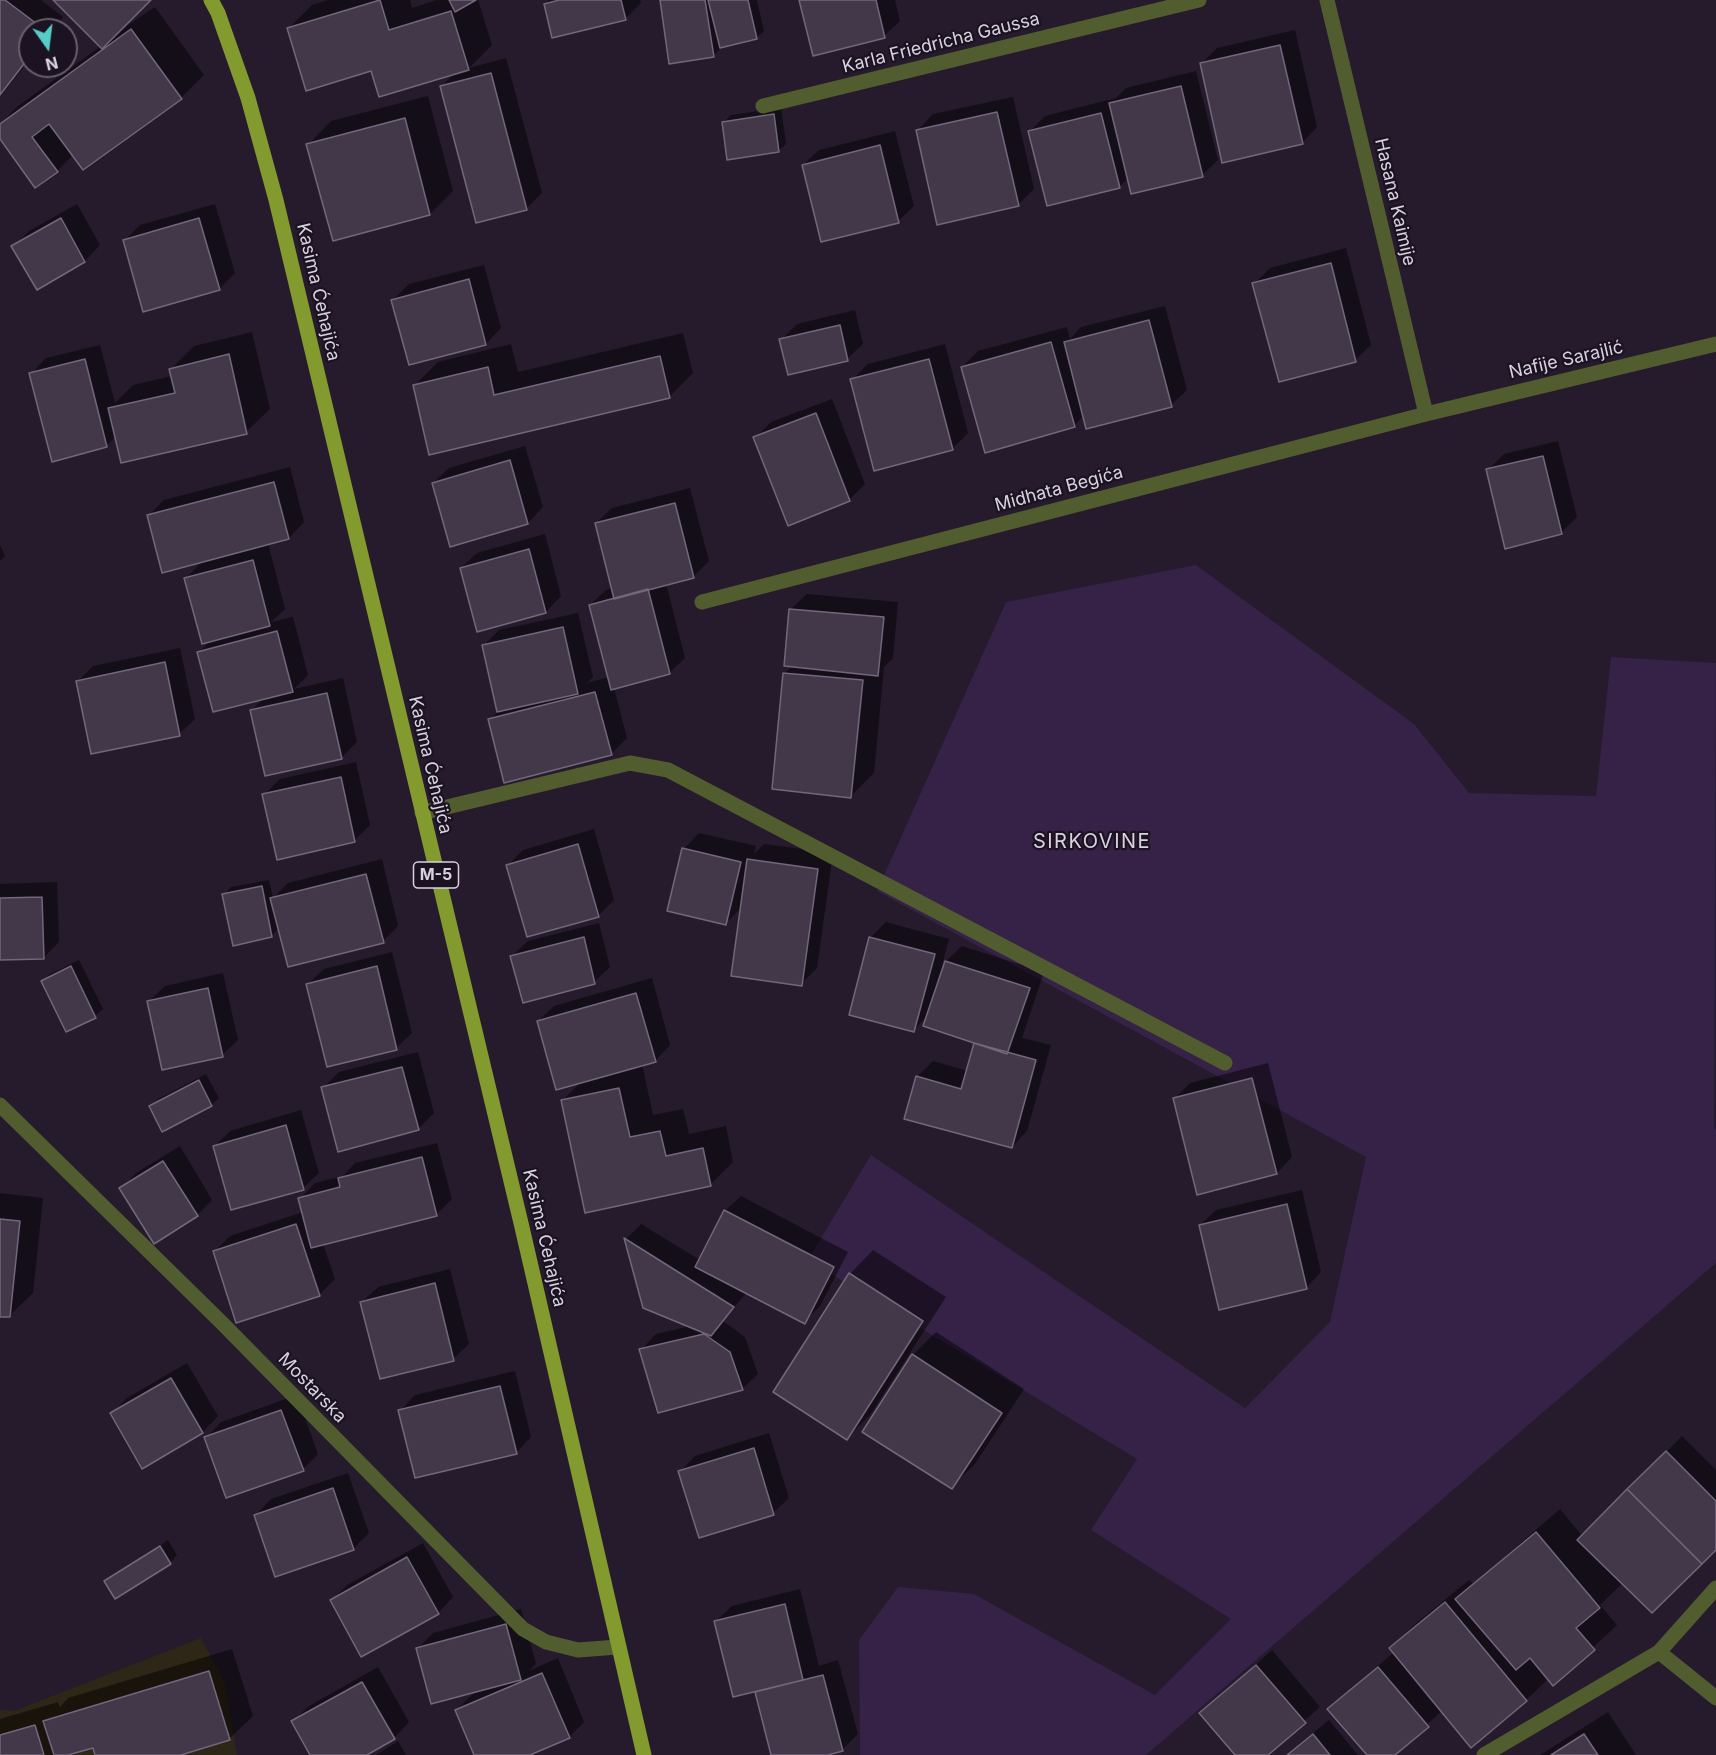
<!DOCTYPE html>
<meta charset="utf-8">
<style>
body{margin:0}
#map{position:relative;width:1716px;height:1755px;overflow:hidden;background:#251b2c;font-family:Inter,sans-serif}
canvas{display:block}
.north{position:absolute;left:18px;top:18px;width:60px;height:60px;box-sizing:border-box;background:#1b1222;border:2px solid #675f6d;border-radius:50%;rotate:166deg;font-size:16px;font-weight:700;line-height:24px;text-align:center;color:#d8d2de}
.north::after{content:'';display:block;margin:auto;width:21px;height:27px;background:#54cdc6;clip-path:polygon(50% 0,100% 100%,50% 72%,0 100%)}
</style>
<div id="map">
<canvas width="1716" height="1755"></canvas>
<div class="north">N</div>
</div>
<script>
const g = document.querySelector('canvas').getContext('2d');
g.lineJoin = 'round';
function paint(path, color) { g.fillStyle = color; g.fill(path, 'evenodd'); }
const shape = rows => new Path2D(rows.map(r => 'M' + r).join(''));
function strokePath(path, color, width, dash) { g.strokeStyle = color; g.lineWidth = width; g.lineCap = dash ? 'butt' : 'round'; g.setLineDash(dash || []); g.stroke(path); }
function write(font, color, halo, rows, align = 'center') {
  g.font = font + ' Inter,sans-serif'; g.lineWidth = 4.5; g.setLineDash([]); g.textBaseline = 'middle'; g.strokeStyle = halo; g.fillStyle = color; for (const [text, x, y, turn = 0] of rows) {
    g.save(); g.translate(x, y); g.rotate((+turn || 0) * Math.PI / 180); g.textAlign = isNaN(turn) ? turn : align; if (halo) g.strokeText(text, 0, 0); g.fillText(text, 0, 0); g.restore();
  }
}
const industrial = shape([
 [201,1638,225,1683,237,1755,0,1755,0,1710,14,1711]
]);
const green = shape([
 [1196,565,1414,724,1469,793,1596,796,1611,657,1716,663,1714,1128,1716,1130,1716,1263,1146,1755,860,1755,859,1640,898,1587,974,1594,1155,1695,1231,1619,1091,1530,1137,1459,808,1260,871,1155,1245,1408,1330,1322,1366,1157,877,891,1006,602]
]);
const shadow = shape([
 [0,0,41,0,63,17,52,30,30,30,30,59,0,97],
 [56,0,149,0,116,33,155,7,204,75,181,98,74,154,57,171,0,136,0,124,18,106,101,46],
 [328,0,410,0,412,8,437,0,478,0,492,45,469,68,506,58,542,193,526,209,442,86,456,72,372,70,289,28,312,5],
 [549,0,640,0,641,3,625,19,545,4],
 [661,0,757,0,764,31,756,38,723,46,713,56],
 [800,0,895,0,900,21,884,36],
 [1295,30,1317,127,1302,143,1201,64,1217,48],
 [1196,71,1218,160,1202,175,1129,177,1119,187,1029,132,1045,116,1116,98,1126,88],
 [428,96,453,191,430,214,308,145,331,121],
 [1013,97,1034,189,1018,205,918,130,933,114],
 [781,108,786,144,778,151,723,123,731,115],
 [895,131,914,206,898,221,803,165,819,150],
 [77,204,100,245,85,261,37,288,13,247,29,231],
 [215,204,235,273,219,289,125,240,140,225],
 [1346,248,1371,345,1355,360,1254,284,1270,268],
 [484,265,501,328,486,344,393,300,409,284],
 [1165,306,1187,390,1171,405,1084,415,1074,426,962,367,978,351,1067,327,1070,339,1081,327],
 [855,310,863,344,847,359,781,340,797,324],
 [252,332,270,409,246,432,116,436,106,446,31,374,46,358,100,345,115,403,133,385,172,376,171,369,194,346],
 [683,333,693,373,670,396,431,453,415,385,438,362,511,344,518,372],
 [945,344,968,433,952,449,852,380,868,364],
 [832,399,865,484,849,500,755,438,771,422],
 [1558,441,1577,517,1561,533,1488,470,1504,454],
 [525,446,543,507,528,523,433,483,449,468],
 [290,467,304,522,289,538,268,543,285,609,271,622,293,617,308,675,294,689,343,678,357,742,341,758,252,710,265,697,199,652,211,640,185,579,204,560,148,516,164,500],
 [690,488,709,561,693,577,666,583,685,658,669,673,614,688,627,738,611,754,490,720,498,711,483,646,499,630,578,613,593,677,587,683,609,677,590,605,606,590,612,588,596,523,612,508],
 [545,534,561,596,546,612,461,568,477,553],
 [0,545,5,556,0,561],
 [807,594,898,602,893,658,884,667,874,773,851,796,785,673,792,666,791,609],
 [180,648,195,719,179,734,78,681,93,666],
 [356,762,370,825,354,841,264,795,280,779],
 [594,829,614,900,598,916,508,865,523,850],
 [699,833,756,846,754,854,764,844,833,853,817,968,801,984,742,907,726,923,684,849],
 [382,859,398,926,383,941,279,928,271,936,224,895,231,887,269,880,273,898,288,883],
 [57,882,59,942,44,957,0,959,0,884],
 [886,922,949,939,942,965,962,946,1044,972,1022,1038,1051,1045,1027,1131,1012,1147,917,1077,933,1061,968,1071,976,1042,928,1015,914,1030,870,938],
 [599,923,610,967,594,982,512,956,528,941],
 [392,952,412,1033,396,1048,308,984,324,969],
 [79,960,103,1009,95,1016,67,1030,43,981,50,974],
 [223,973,238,1040,222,1055,149,1001,165,986],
 [652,978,670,1045,655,1061,642,1064,653,1115,683,1109,689,1134,726,1126,733,1162,710,1185,562,1101,582,1081,538,1021,554,1006],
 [418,1052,434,1113,418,1129,323,1088,339,1072],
 [1268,1063,1292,1157,1277,1173,1174,1099,1190,1083],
 [206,1074,219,1098,211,1105,151,1107,158,1099],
 [301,1110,319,1173,303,1188,214,1147,230,1131],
 [437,1143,452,1199,436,1215,323,1244,335,1279,319,1295,215,1251,230,1236,303,1212,300,1199,315,1183,343,1176,355,1163],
 [180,1146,212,1200,197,1215,121,1189,136,1173],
 [1302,1190,1321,1272,1306,1288,1200,1225,1216,1210],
 [0,1193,43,1198,33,1293,9,1316,0,1315],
 [741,1196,848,1252,820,1306,804,1322,747,1292,723,1321,745,1337,758,1374,742,1389,641,1350,656,1334,691,1326,644,1306,626,1239,641,1224,700,1260,725,1211],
 [873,1250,946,1297,870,1415,847,1438,850,1274],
 [450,1269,469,1344,453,1359,362,1302,378,1287],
 [936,1332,1024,1389,975,1464,951,1487,913,1355],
 [187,1363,218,1416,203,1432,143,1467,112,1413,127,1398],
 [515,1371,531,1437,516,1453,400,1411,415,1395],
 [297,1395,318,1454,303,1469,206,1438,221,1422],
 [769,1433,789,1498,773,1513,680,1472,695,1456],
 [1682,1436,1716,1470,1716,1548,1623,1583,1600,1605,1617,1625,1553,1684,1549,1678,1526,1700,1471,1746,1442,1711,1393,1755,1368,1755,1329,1709,1394,1652,1391,1648,1414,1625,1469,1580,1473,1584,1560,1509,1583,1537],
 [348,1473,369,1533,353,1549,256,1515,271,1499],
 [168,1540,177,1555,170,1563,106,1582],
 [423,1543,453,1597,438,1613,332,1600,347,1585],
 [800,1589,819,1666,838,1660,858,1734,842,1750,822,1755,773,1755,756,1691,716,1621,732,1606],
 [521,1609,536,1664,529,1671,558,1658,584,1722,569,1737,527,1755,475,1755,456,1710,476,1691,418,1648,433,1633],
 [232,1649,253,1716,229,1739,176,1755,97,1755,94,1746,73,1752,73,1755,0,1755,0,1719,58,1702,60,1707,68,1698],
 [1272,1650,1320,1707,1266,1755,1237,1755,1201,1713],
 [378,1667,409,1722,394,1738,364,1755,312,1755,293,1721,309,1706],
 [1608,1712,1636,1755,1540,1755],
 [1329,1720,1358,1755,1286,1755],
 [398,1741,406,1755,376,1755]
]);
const building = shape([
 [0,0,5,0,45,30,30,30,30,56,0,95,0,0],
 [53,0,151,0,102,49,53,0],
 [380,0,389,30,451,11,469,70,379,97,371,71,306,91,287,28,380,0],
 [449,0,476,0,455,12,449,0],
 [559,0,621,0,626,20,552,38,544,4,559,0],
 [660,0,705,0,714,57,669,64,660,0],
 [708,0,748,0,757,39,720,48,708,0],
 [799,0,876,0,885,38,813,56,799,0],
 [131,29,182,99,83,170,49,124,32,137,58,172,35,188,0,139,0,124,131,29],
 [1280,45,1303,144,1222,163,1200,63,1280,45],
 [491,73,527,210,476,223,440,86,491,73],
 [1181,86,1203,177,1131,194,1109,103,1181,86],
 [997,112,1019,206,937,225,916,130,997,112],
 [1101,113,1120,188,1047,206,1028,131,1101,113],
 [774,114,779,152,727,160,722,122,774,114],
 [405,118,430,215,333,241,306,144,405,118],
 [880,145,899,223,821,242,802,165,880,145],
 [61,218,85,262,37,290,11,246,61,218],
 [199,218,220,290,143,312,123,240,199,218],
 [1331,263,1356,362,1279,382,1252,283,1331,263],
 [469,279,486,345,409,365,391,300,469,279],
 [1149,320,1172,407,1086,429,1064,342,1149,320],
 [840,325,848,361,788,375,779,339,840,325],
 [1051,342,1075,427,985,453,961,367,1051,342],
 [229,354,247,434,121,463,108,408,175,393,169,369,229,354],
 [660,356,670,398,429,455,413,385,488,367,494,395,660,356],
 [85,359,107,447,52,462,29,373,85,359],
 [929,359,953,450,874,471,850,379,929,359],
 [816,413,850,501,788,526,753,437,816,413],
 [1543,456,1562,534,1505,549,1486,469,1543,456],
 [510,460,528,524,450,547,432,483,510,460],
 [274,482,289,539,162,573,147,515,274,482],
 [675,503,694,578,614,599,595,523,675,503],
 [529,549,546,613,477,632,460,568,529,549],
 [253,560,270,626,202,644,184,578,253,560],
 [648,589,670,674,611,690,589,605,648,589],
 [789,609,884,617,878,676,784,666,789,609],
 [563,627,578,694,497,712,482,645,563,627],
 [277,631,293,692,213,712,197,652,277,631],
 [165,662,180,736,91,754,76,681,165,662],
 [783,673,863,680,851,798,772,789,783,673],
 [595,692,612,755,504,783,488,719,595,692],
 [327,693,342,759,265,776,250,710,327,693],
 [341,777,355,842,277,860,262,794,341,777],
 [578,844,599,917,527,937,506,865,578,844],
 [682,848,741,862,726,925,667,911,682,848],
 [747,859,818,869,802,986,731,976,747,859],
 [366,874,384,943,288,967,270,898,366,874],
 [262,886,272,937,233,946,222,894,262,886],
 [42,897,44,959,0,960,0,898,42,897],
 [584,937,595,984,523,1003,510,956,584,937],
 [869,937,935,954,914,1032,849,1015,869,937],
 [945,961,1030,988,1007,1054,923,1026,945,961],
 [71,966,96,1018,66,1032,41,981,71,966],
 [377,966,397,1050,327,1067,306,984,377,966],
 [208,988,223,1057,162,1070,147,1001,208,988],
 [636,993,656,1062,556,1090,537,1021,636,993],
 [974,1043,1036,1060,1012,1148,904,1119,916,1076,961,1089,974,1043],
 [402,1067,419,1130,338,1152,321,1087,402,1067],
 [1252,1078,1277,1174,1197,1195,1173,1098,1252,1078],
 [199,1080,212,1106,162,1132,149,1106,199,1080],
 [619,1088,630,1137,660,1131,666,1156,703,1148,711,1186,585,1213,561,1100,619,1088],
 [286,1125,304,1190,231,1210,213,1146,286,1125],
 [422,1157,437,1216,311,1248,298,1198,340,1187,338,1178,422,1157],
 [163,1161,198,1216,154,1244,119,1188,163,1161],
 [1287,1204,1307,1289,1219,1310,1199,1225,1287,1204],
 [724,1210,834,1267,805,1324,695,1267,724,1210],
 [0,1219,20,1221,10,1317,0,1317,0,1219],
 [296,1224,320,1296,236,1323,213,1251,296,1224],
 [624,1238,734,1307,711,1336,643,1308,624,1238],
 [849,1273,923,1321,847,1440,773,1392,849,1273],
 [435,1283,454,1361,380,1379,360,1302,435,1283],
 [704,1334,730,1352,743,1390,658,1413,639,1349,704,1334],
 [912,1354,1002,1413,952,1489,862,1432,912,1354],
 [171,1378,203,1433,142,1469,110,1413,171,1378],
 [500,1386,517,1454,415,1478,398,1410,500,1386],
 [281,1410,304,1471,226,1498,204,1437,281,1410],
 [754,1448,774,1515,699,1538,678,1471,754,1448],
 [1666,1451,1716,1501,1716,1550,1702,1564,1627,1489,1666,1451],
 [333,1488,354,1550,275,1577,254,1515,333,1488],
 [1627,1489,1702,1564,1652,1613,1577,1540,1627,1489],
 [1536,1532,1600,1608,1576,1628,1595,1650,1553,1686,1530,1658,1516,1670,1455,1599,1536,1532],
 [160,1546,171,1564,115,1599,104,1581,160,1546],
 [407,1557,439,1614,361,1657,330,1600,407,1557],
 [1445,1602,1527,1701,1471,1748,1389,1648,1445,1602],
 [785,1604,803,1680,733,1697,714,1621,785,1604],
 [506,1624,521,1680,431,1704,416,1648,506,1624],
 [1256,1665,1306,1723,1268,1755,1235,1755,1199,1713,1256,1665],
 [1378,1667,1429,1727,1395,1755,1367,1755,1327,1709,1378,1667],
 [209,1671,230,1740,181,1755,95,1755,93,1748,68,1755,54,1755,43,1721,209,1671],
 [542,1673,570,1738,530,1755,474,1755,455,1710,542,1673],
 [823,1675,843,1751,828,1755,771,1755,755,1692,823,1675],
 [362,1682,395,1739,367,1755,310,1755,291,1721,362,1682],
 [35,1725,44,1755,0,1755,0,1735,35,1725],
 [1313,1734,1330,1755,1287,1755,1313,1734],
 [1584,1734,1598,1755,1551,1755,1584,1734]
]);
const street = shape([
 [1327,0,1426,414],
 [763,106,1199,0],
 [702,602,1426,414,1716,344],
 [422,813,630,763,668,770,1225,1063],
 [0,1105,222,1323,523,1629,546,1642,578,1650,618,1647],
 [1659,1652,1716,1698],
 [1484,1755,1659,1652,1716,1588]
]);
const primary = shape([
 [211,0,218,13,248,98,276,200,521,1223,644,1755]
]);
const shields = [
 [436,875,45]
];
const shieldNames = [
 ["M-5",436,875]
];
const streetNames = [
 ["Karla Friedricha Gaussa",941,43,-14],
 ["Hasana Kaimije",1395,202,77],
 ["Kasima Ćehajića",318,292,77],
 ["Nafije Sarajlić",1566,360,-13],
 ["Midhata Begića",1059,489,-15],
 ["Kasima Ćehajića",430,765,77],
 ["Kasima Ćehajića",544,1238,77],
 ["Mostarska",312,1388,46]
];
const neighbourhoodNames = [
 ["SIRKOVINE",1092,842]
];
paint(industrial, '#2e2616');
paint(green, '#362147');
paint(shadow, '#0007');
paint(building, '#42384a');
strokePath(building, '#72677c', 1.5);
strokePath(street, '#515d2e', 15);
strokePath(primary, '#829a2e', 15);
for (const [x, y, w] of shields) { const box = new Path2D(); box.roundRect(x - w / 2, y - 13, w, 26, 4.5); g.fillStyle = '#1b1222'; g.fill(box); strokePath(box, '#d8d2de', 1.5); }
write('bold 16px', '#d8d2de', null, shieldNames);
write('18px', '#d8d2de', '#1b1222', streetNames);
g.letterSpacing = '1.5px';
write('20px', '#d8d2de', '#1b1222', neighbourhoodNames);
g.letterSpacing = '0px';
</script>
